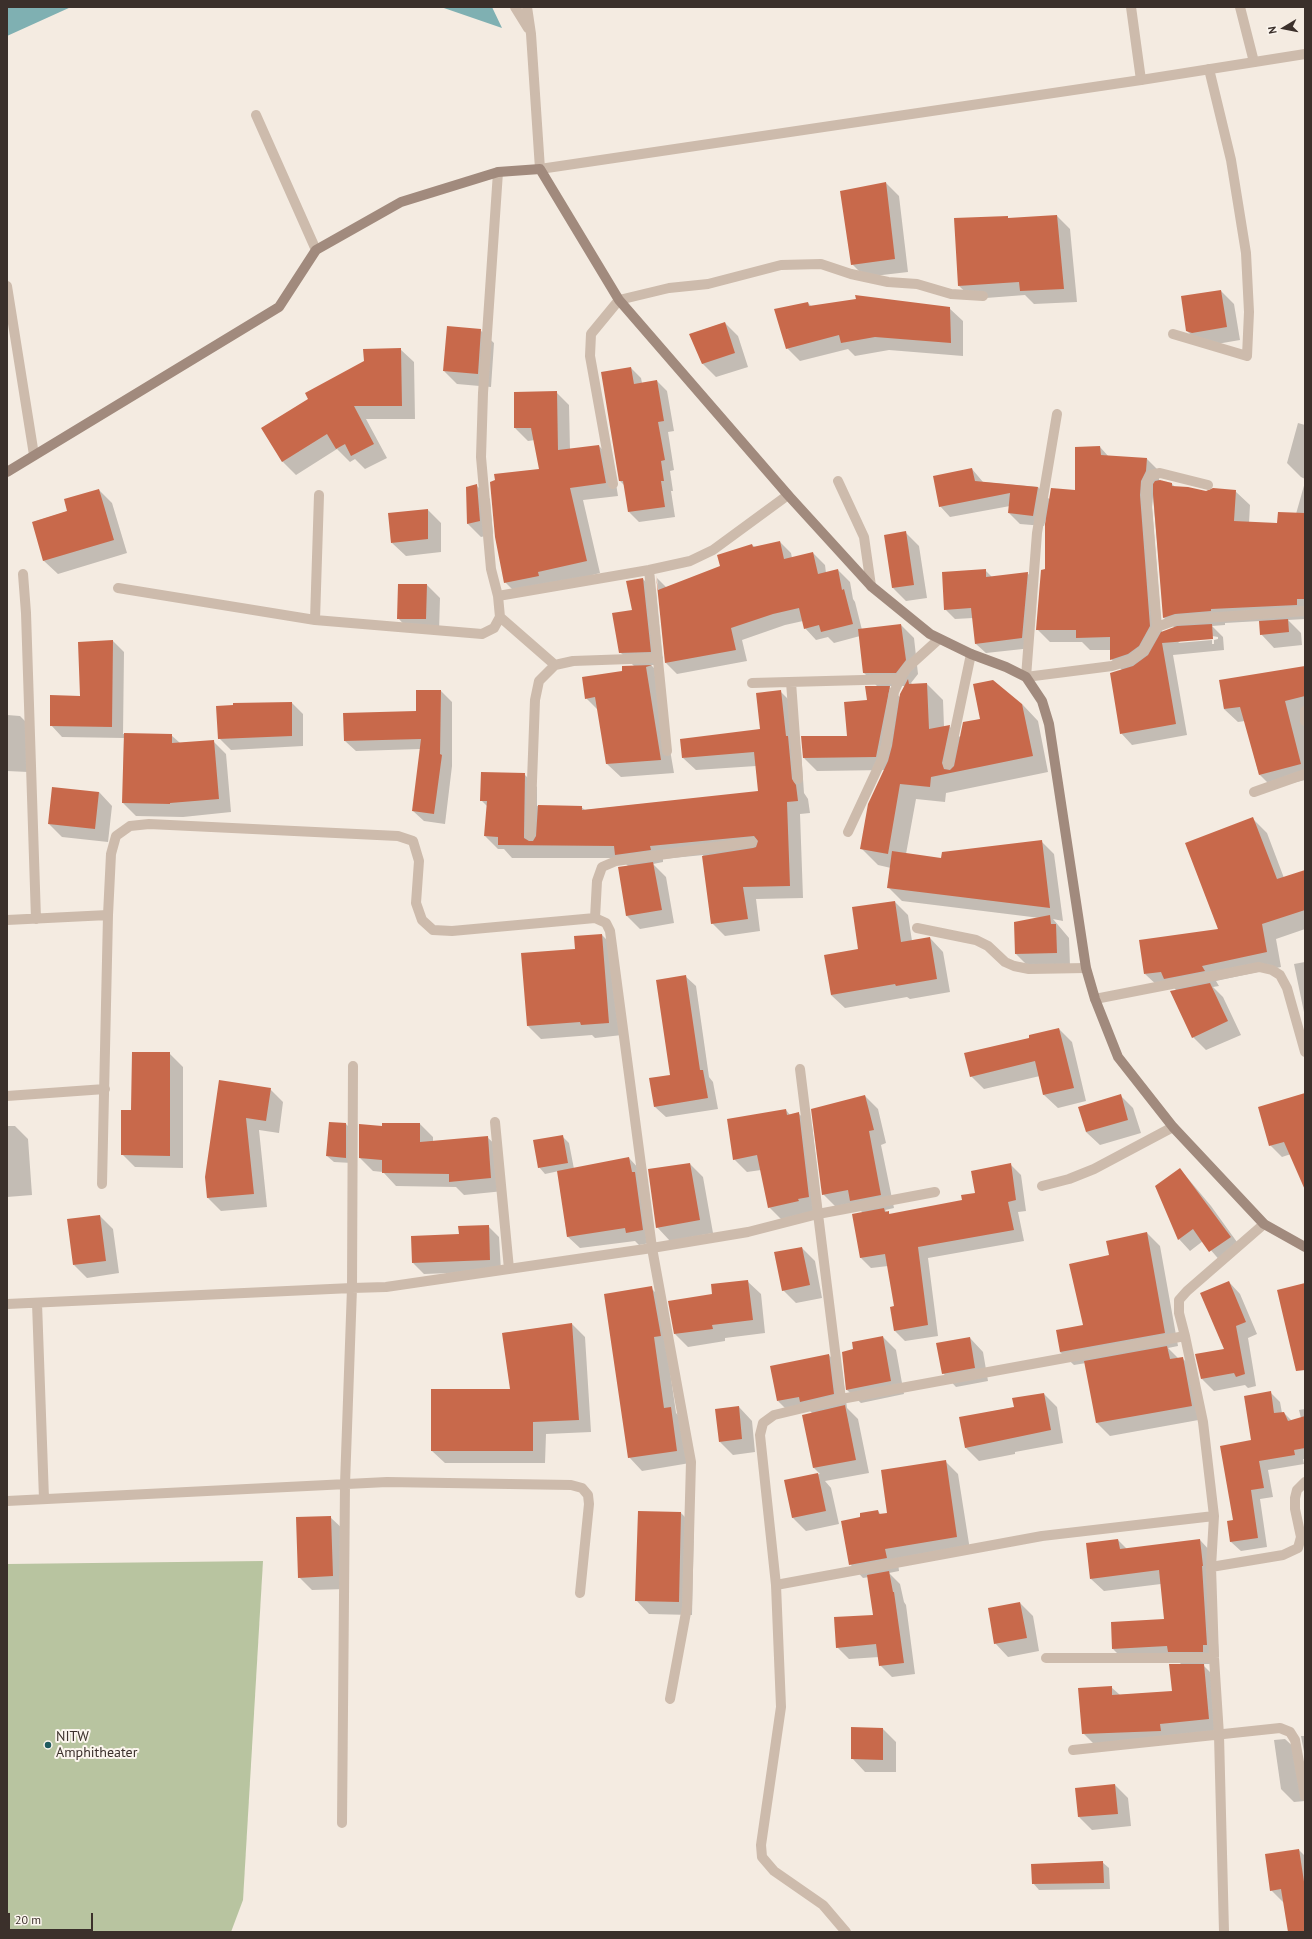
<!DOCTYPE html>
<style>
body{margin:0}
#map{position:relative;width:1312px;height:1939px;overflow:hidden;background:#f4ebe1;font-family:"PT Sans",sans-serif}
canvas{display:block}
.frame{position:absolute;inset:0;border:8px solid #3b302b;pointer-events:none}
.north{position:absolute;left:1264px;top:8px;width:40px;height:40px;-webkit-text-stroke:3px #fbf5ee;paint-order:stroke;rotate:260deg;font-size:11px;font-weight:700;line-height:16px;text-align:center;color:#3b302b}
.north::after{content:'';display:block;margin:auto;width:14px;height:18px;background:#3b302b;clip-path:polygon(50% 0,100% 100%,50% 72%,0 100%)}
.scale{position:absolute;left:8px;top:1913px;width:85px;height:18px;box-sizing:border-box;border:2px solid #3b302b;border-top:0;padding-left:5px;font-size:12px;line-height:14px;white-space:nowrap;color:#3b302b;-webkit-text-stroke:3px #fbf5ee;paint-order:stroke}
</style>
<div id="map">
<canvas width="1312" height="1939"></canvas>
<div class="frame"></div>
<div class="north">N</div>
<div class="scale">20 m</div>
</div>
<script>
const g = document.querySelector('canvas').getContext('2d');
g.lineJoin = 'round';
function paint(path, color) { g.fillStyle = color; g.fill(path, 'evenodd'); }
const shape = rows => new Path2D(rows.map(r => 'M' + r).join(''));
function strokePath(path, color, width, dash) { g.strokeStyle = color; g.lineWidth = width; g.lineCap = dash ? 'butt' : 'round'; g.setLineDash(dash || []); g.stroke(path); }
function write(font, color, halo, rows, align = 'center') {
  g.font = font + ' "PT Sans",sans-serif'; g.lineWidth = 4; g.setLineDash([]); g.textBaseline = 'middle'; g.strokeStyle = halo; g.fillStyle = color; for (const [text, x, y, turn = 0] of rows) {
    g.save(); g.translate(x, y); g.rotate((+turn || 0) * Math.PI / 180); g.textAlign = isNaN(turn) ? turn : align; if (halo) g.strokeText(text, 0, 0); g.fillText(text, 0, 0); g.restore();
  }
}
const green = shape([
 [263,1561,243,1900,231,1932,7,1932,7,1564]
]);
const water = shape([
 [7,7,71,7,7,36],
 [441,7,492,7,502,28]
]);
const shadow = shape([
 [886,183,899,196,908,272,865,277,852,264],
 [1057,216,1070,229,1077,302,1034,304,1025,295,973,299,959,286,1007,217,1009,219],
 [1221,291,1234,304,1240,340,1205,346,1200,344,1187,331,1182,297],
 [808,303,811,306,949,308,963,321,963,356,889,350,855,356,848,349,800,361,787,348],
 [725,323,738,336,748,367,716,377,702,363],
 [448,327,480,330,494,343,491,387,457,384,444,371],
 [400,349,414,362,415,419,366,419,387,458,365,469,355,459,350,462,337,449,296,475,283,462,263,429],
 [631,368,641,378,642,383,657,381,667,391,674,431,668,432,674,470,670,471,673,491,671,491,675,517,639,522,629,512,625,486,620,481],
 [556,392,569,405,570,450,599,446,612,459,618,496,583,500,600,573,518,595,505,582,540,470,535,440,528,441,515,428],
 [1298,423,1305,425,1305,479,1301,477,1287,463],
 [1100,447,1109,457,1147,459,1159,471,1159,481,1172,484,1175,487,1207,492,1235,491,1250,505,1249,523,1278,524,1296,514,1305,482,1305,619,1288,620,1301,633,1302,645,1274,648,1261,634,1260,621,1225,623,1225,625,1212,626,1223,637,1224,650,1173,655,1187,735,1132,745,1121,733,1122,670,1111,659,1111,650,1090,650,1082,642,1050,642,1037,629,1046,570,1046,519,1044,526,1020,524,1009,513,1010,506,950,517,940,506,972,469,983,482,1038,487,1050,500,1076,491],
 [1153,497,1164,618,1175,628,1162,633,1152,508],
 [1212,636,1218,637,1218,639,1214,640,1214,644,1212,644,1212,640,1178,643,1182,640],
 [477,486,490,499,493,534,481,537,468,524,467,488],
 [99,490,112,503,127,553,58,574,44,561,33,522,68,511],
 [428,510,441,523,441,552,406,556,392,543],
 [905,532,919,546,927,598,906,601,893,588,885,536],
 [780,542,791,553,792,558,813,553,825,565,826,573,838,570,850,582,853,599,855,602,862,630,901,625,914,638,918,674,911,683,913,685,927,684,943,700,944,727,949,726,961,738,981,720,1022,704,1038,721,1048,772,946,793,945,802,916,799,906,854,942,859,1041,841,1054,854,1063,921,1053,919,1069,938,1070,966,1029,967,1016,954,1040,918,902,901,889,888,891,868,878,865,862,849,885,770,817,771,804,758,848,737,868,700,878,687,864,673,860,636,834,643,828,637,816,640,805,628,803,621,785,625,742,640,747,661,677,674,666,663,657,578,667,588,722,567,752,545,755,547],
 [888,686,906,686,901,698],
 [985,570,992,577,1027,573,1037,582,1032,648,986,653,976,644,973,618,955,619,945,609],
 [643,579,656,592,663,665,651,665,664,678,658,680,674,773,621,777,607,764,598,710,586,698,634,666,620,652],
 [427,585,440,598,439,632,411,632,398,618],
 [113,641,124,652,123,734,171,735,180,743,213,741,226,754,231,812,183,817,136,816,123,803,124,738,62,737,51,725,81,697],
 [1305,667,1305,780,1273,788,1259,774,1245,721,1238,722,1224,709,1220,681],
 [417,691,441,691,452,702,452,766,445,824,424,821,413,811,421,749,356,751,345,741,417,711],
 [780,691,793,704,801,750,804,793,808,799,810,813,800,814,803,898,756,899,760,931,725,936,712,923,703,855,663,859,663,862,653,864,666,877,674,923,640,929,627,916,619,868,629,867,620,858,512,858,504,849,498,849,485,836,488,807,481,800,524,774,537,787,537,806,581,807,585,810,759,792,756,766,696,770,683,758,761,730],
 [292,703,303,714,303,746,231,750,219,738],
 [7,715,20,716,30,726,28,772,7,771],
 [99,792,112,806,108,842,62,837,49,824],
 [1252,818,1267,833,1284,878,1305,871,1305,929,1276,939,1281,967,1216,981,1219,986,1213,987,1223,997,1241,1035,1206,1050,1193,1037,1177,991,1173,987,1160,988,1145,974,1219,930],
 [895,902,908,915,912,941,930,938,943,952,950,992,910,999,907,997,845,1008,831,995,859,950],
 [602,935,615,948,622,1035,595,1038,592,1035,541,1039,528,1026],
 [1305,962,1305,1017,1294,964],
 [685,976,696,986,709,1077,713,1082,718,1109,666,1117,655,1107,671,1076],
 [1059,1029,1072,1042,1086,1101,1058,1108,1044,1095,1040,1076,984,1089,971,1076,1030,1038],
 [169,1053,183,1067,183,1168,135,1167,122,1154,132,1111],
 [220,1082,270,1089,283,1102,279,1133,259,1130,267,1207,221,1211,208,1198],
 [1120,1095,1133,1108,1141,1133,1100,1145,1086,1132],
 [1305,1095,1305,1185,1291,1154,1282,1157,1270,1145],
 [865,1096,878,1109,886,1143,881,1145,894,1208,885,1210,891,1215,963,1201,977,1194,1010,1164,1021,1175,1026,1211,1018,1212,1024,1241,928,1258,938,1336,905,1341,895,1331,895,1307,888,1266,871,1268,861,1258,863,1213,854,1204,836,1207,823,1194],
 [786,1110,790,1115,798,1113,812,1126,822,1210,782,1220,769,1207,761,1170,747,1172,734,1159],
 [346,1124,352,1130,352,1163,334,1162,327,1156],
 [420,1124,433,1137,433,1142,487,1137,501,1150,504,1191,464,1195,456,1187,396,1186,383,1172,373,1171,360,1158,383,1127],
 [7,1126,15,1126,28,1139,32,1195,7,1197],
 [562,1136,569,1143,574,1169,629,1158,641,1171,655,1242,639,1245,635,1241,580,1248,567,1236,559,1171,545,1174,539,1167],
 [690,1164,703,1177,713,1233,670,1241,657,1227],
 [1180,1169,1211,1206,1242,1249,1222,1263,1203,1241,1190,1251,1179,1239],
 [100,1216,113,1229,119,1273,87,1278,74,1265],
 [488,1226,499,1237,501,1271,424,1274,413,1263,460,1235],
 [1147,1233,1160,1246,1178,1346,1168,1348,1179,1359,1182,1358,1196,1371,1204,1419,1110,1436,1097,1423,1086,1363,1074,1365,1060,1352,1084,1326,1110,1256],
 [802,1248,815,1261,822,1298,796,1303,783,1290],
 [747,1281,761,1294,765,1333,725,1338,725,1341,688,1347,675,1334,669,1302,713,1295],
 [1229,1282,1240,1294,1257,1334,1248,1338,1256,1386,1248,1388,1245,1385,1214,1391,1202,1379,1225,1350],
 [651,1288,664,1301,667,1350,676,1413,684,1421,690,1463,642,1471,629,1457],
 [572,1324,585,1337,591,1432,546,1434,545,1463,445,1463,432,1451,511,1390,503,1333],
 [883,1337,896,1350,904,1394,861,1403,847,1390,854,1350],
 [970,1338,983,1352,988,1381,956,1387,943,1373],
 [829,1355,842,1369,847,1408,858,1419,869,1473,825,1481,831,1488,839,1524,806,1531,793,1518,785,1481,820,1474,814,1468,803,1416,813,1414,809,1410,791,1414,778,1401],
 [1270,1392,1280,1402,1282,1413,1284,1413,1292,1421,1301,1418,1299,1410,1305,1409,1305,1459,1303,1459,1304,1464,1268,1470,1273,1497,1260,1499,1267,1547,1241,1551,1231,1542,1234,1521,1252,1441],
 [1044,1394,1057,1407,1063,1443,1015,1452,1015,1454,979,1461,966,1448,960,1418,1015,1407],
 [739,1407,752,1421,755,1452,733,1455,720,1442],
 [945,1461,958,1474,970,1550,898,1562,899,1571,889,1573,900,1584,904,1602,906,1605,915,1674,892,1677,880,1665,879,1657,849,1659,837,1647,874,1616,869,1577,863,1578,850,1564,861,1518,878,1511,881,1515,888,1514],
 [681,1513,694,1526,692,1615,649,1614,636,1600],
 [330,1517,344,1530,346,1589,312,1590,299,1577],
 [1118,1540,1127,1549,1200,1540,1212,1553,1219,1657,1215,1658,1216,1664,1202,1664,1217,1679,1222,1732,1096,1746,1083,1733,1111,1687,1120,1695,1173,1692,1183,1666,1176,1659,1126,1662,1113,1649,1165,1620,1161,1584,1104,1591,1091,1579],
 [1020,1603,1033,1616,1039,1651,1008,1657,995,1643],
 [883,1729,896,1742,896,1772,865,1772,852,1758],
 [1301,1736,1305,1736,1305,1757],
 [1285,1739,1299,1752,1305,1775,1305,1801,1294,1802,1281,1789,1274,1740],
 [1115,1785,1128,1798,1131,1826,1092,1830,1079,1817],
 [1299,1850,1305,1856,1305,1932,1289,1932,1284,1903,1271,1890],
 [1102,1862,1109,1868,1110,1889,1039,1890,1033,1883]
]);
const building = shape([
 [886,182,895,259,851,265,840,191],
 [1057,215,1064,289,1020,291,1019,282,958,286,954,218,1008,216,1008,218],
 [1221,290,1227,327,1192,333,1186,331,1181,296],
 [855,295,950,307,951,343,875,337,841,343,839,335,786,349,774,309,808,302,809,306,856,299],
 [725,322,735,353,702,364,689,334],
 [447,326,481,329,478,374,443,371],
 [401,348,402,406,354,406,374,444,351,456,345,444,336,449,327,434,282,462,261,428,308,399,305,393,364,361,363,349],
 [631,367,634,384,657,380,664,421,658,422,665,460,661,461,664,481,661,481,665,507,628,512,623,481,619,481,601,372],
 [557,391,558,450,599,445,606,483,570,488,587,561,538,572,539,576,504,583,495,537,490,482,495,480,494,474,539,469,531,428,514,428,514,392],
 [1100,446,1101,455,1147,458,1146,471,1141,481,1140,495,1150,626,1139,646,1128,654,1110,660,1110,637,1076,638,1076,630,1036,630,1041,570,1045,569,1045,524,1051,488,1075,490,1075,447],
 [972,468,975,481,1038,487,1033,516,1008,513,1010,493,939,507,933,476],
 [1160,480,1172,483,1172,486,1188,487,1206,491,1213,488,1236,490,1234,521,1277,523,1278,512,1305,513,1305,599,1297,599,1297,605,1211,609,1211,611,1175,614,1163,618,1153,494,1153,484,1155,481],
 [477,484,480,521,467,524,466,487],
 [99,489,114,540,43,561,32,522,67,511,64,499],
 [428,509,428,539,391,543,388,513],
 [906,531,914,585,892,588,884,535],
 [780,541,784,559,813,552,818,574,838,569,842,590,844,589,853,624,821,632,819,625,804,629,799,608,773,614,731,628,736,650,665,663,656,575,658,590,720,566,717,555,752,544,753,547],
 [986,569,986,577,1028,572,1022,638,975,644,971,608,944,610,942,572],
 [643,578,651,652,619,653,612,613,632,610,626,581],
 [398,584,427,584,426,619,397,619],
 [1288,619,1289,632,1260,635,1259,621],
 [901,624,906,660,896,673,863,673,858,629],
 [1212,624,1213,639,1162,643,1176,724,1120,734,1110,673,1133,666,1148,655,1161,632,1177,626],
 [113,640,112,727,50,726,50,695,80,696,78,642],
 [652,665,646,667,661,760,606,764,595,697,585,699,582,677,622,671,622,666],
 [1305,666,1305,696,1285,701,1301,764,1259,775,1240,707,1224,709,1219,680],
 [908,679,909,684,927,683,929,729,950,725,942,763,944,769,950,770,954,766,963,722,980,719,973,684,993,680,1022,704,1033,756,931,777,930,787,900,784,888,854,860,849,868,804,888,761,892,746,900,694],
 [865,686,890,686,876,757,803,758,801,736,847,736,844,702,867,700],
 [416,690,441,690,440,754,442,755,434,814,412,811,421,739,344,741,343,713,416,711],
 [781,690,786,736,788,736,792,779,796,785,798,801,787,802,790,886,743,887,748,919,711,924,702,856,753,848,756,847,758,841,754,836,650,846,651,850,615,855,614,846,498,845,498,837,484,836,487,801,480,801,481,772,525,773,524,835,524,838,529,841,533,841,536,836,538,805,582,806,582,810,758,791,754,752,682,758,680,739,760,729,756,693],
 [292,702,292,736,218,739,216,706,233,705,233,703],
 [124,733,172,734,172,743,214,740,219,799,170,803,170,804,122,803],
 [52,787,99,792,95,829,48,824],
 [1253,817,1277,879,1305,870,1305,910,1262,924,1267,952,1202,966,1205,971,1164,979,1161,972,1144,974,1139,940,1218,929,1185,843],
 [1042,840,1050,908,887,888,892,851,941,858,942,852],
 [653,862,662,910,626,916,618,867],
 [895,901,901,942,930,937,937,979,896,986,895,984,831,995,824,955,858,949,852,907],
 [1050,915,1051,924,1056,924,1057,953,1015,954,1014,922],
 [602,934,609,1023,581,1025,580,1022,527,1026,521,953,575,949,574,936],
 [686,975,700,1070,703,1070,708,1098,654,1107,649,1078,670,1075,656,980],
 [1210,983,1228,1021,1192,1038,1170,991],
 [1059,1028,1074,1088,1043,1095,1035,1061,970,1077,964,1053,1029,1038,1029,1035],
 [132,1052,170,1052,170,1156,121,1155,121,1110,131,1110],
 [219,1080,271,1088,266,1121,246,1118,254,1194,207,1198,205,1177],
 [1305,1093,1305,1190,1284,1142,1269,1146,1258,1107],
 [1121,1094,1128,1120,1086,1132,1078,1107],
 [865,1095,874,1130,869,1131,881,1195,850,1201,848,1190,822,1195,811,1109],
 [786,1109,787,1115,799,1112,809,1197,798,1199,799,1201,768,1208,757,1155,733,1160,727,1119],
 [329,1122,346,1123,346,1158,326,1156],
 [382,1123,420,1123,420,1142,488,1136,491,1178,449,1182,449,1174,382,1173,382,1160,359,1158,359,1124,382,1126],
 [563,1135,568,1163,538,1168,533,1140],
 [629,1157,632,1172,635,1172,643,1230,626,1233,625,1228,567,1237,557,1171],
 [690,1163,700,1220,656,1228,648,1169],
 [1011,1163,1016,1200,1008,1202,1014,1230,918,1247,928,1325,894,1331,890,1307,894,1306,885,1254,860,1258,852,1214,884,1208,885,1212,889,1211,889,1214,962,1200,961,1195,975,1193,971,1171],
 [1180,1168,1231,1237,1209,1252,1193,1229,1178,1240,1155,1186],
 [100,1215,106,1261,73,1265,67,1219],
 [489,1225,490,1260,412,1263,411,1236,459,1234,458,1226],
 [1147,1232,1165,1333,1060,1352,1056,1330,1083,1325,1069,1264,1109,1255,1106,1241],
 [802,1247,810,1285,782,1291,774,1252],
 [748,1280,753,1320,712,1325,713,1329,674,1334,668,1301,712,1294,711,1284],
 [1229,1281,1246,1322,1236,1326,1245,1374,1236,1377,1234,1373,1201,1379,1195,1354,1224,1349,1200,1293],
 [1305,1283,1305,1370,1296,1371,1277,1290],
 [652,1286,661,1336,654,1337,664,1408,671,1407,677,1451,628,1458,604,1294],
 [572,1323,579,1420,533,1422,533,1451,431,1451,431,1389,510,1389,502,1333],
 [883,1336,891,1381,846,1390,842,1352,853,1349,852,1342],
 [970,1337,975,1368,942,1374,936,1343],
 [1167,1346,1170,1359,1183,1357,1192,1406,1096,1423,1084,1361],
 [829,1354,834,1394,800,1402,799,1397,777,1401,770,1366],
 [1271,1391,1274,1413,1284,1412,1288,1421,1305,1416,1305,1448,1294,1450,1295,1455,1259,1461,1264,1488,1251,1490,1258,1538,1230,1542,1227,1521,1233,1520,1220,1446,1251,1440,1244,1396],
 [1044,1393,1051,1430,965,1448,959,1417,1014,1407,1012,1398],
 [845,1405,856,1460,813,1468,802,1415],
 [739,1406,742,1439,719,1442,715,1409],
 [946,1460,957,1537,885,1549,887,1558,849,1565,841,1521,860,1517,860,1513,878,1510,879,1514,887,1513,881,1470],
 [818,1473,826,1511,792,1518,784,1480],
 [638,1511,681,1512,679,1602,635,1601],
 [331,1516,333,1576,298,1578,296,1517],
 [1118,1539,1120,1549,1200,1539,1203,1566,1202,1566,1207,1645,1203,1645,1203,1652,1168,1652,1167,1646,1112,1649,1111,1622,1164,1619,1159,1570,1090,1579,1086,1543],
 [889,1571,893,1592,894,1592,904,1663,879,1666,876,1644,836,1648,834,1617,873,1615,867,1575],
 [1020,1602,1027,1638,994,1644,988,1608],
 [1169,1664,1204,1664,1209,1719,1160,1724,1161,1731,1082,1734,1078,1688,1112,1686,1112,1695,1172,1691],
 [851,1727,883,1728,883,1760,851,1759],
 [1115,1784,1118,1814,1078,1817,1075,1788],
 [1299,1849,1305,1888,1305,1932,1288,1932,1281,1889,1270,1891,1265,1854],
 [1103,1861,1104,1883,1032,1884,1031,1864]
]);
const lane = shape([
 [1131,7,1141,80],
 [1240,7,1254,62],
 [1173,334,1247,356,1249,312,1246,253,1231,160,1209,69]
]);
const street = shape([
 [515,7,528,28],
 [527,7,531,34,540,169,1141,80,1305,54],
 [256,115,316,250],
 [7,286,34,455],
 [1057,414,1037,533,1026,677,1112,666,1131,660,1144,650,1157,627,1176,620,1305,611],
 [838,481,864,537,871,586],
 [613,484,590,356,591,334,619,300,669,288,708,284,781,265,821,264,851,274,888,282,917,284,951,294,983,296],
 [649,570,667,751],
 [23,574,26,613,36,919],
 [118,588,315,620,319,495],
 [498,596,649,570,690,561,713,550,788,495],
 [500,617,555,665],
 [315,620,482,634,494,628,500,617,498,596,491,569,481,457,483,393,498,172],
 [1157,627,1146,494,1147,482,1151,475,1160,473,1208,485],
 [791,682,798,779],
 [752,683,900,679],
 [1305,711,1305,721],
 [948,764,971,654],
 [1254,792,1305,774],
 [848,832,882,759,886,745,894,692,900,679,907,668,939,639],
 [530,835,535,700,539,681,555,665,573,661,658,658],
 [108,915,111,854,116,836,130,826,149,824,398,836,413,841,419,861,416,903,422,920,433,930,452,931,595,918,606,923,610,931,652,1248,691,1462,687,1607,670,1699],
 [595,918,597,881,602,867,616,861,752,842],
 [7,920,108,915,102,1184],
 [917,928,976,940,988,946,1005,962,1014,966,1029,969,1086,968],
 [1095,999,1259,967,1272,970,1280,975,1287,988,1305,1052],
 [800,1069,841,1399,1185,1336,1179,1313,1179,1300,1187,1291,1264,1224],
 [7,1096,105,1089],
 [495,1122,509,1269],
 [1042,1186,1069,1179,1094,1169,1173,1127],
 [37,1303,44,1499],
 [7,1304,352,1288,353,1066],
 [1185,1336,1203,1422,1214,1516,1211,1567,1214,1658,1219,1735,1224,1932],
 [841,1399,774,1415,763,1423,760,1435,776,1585,1042,1536,1214,1516],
 [7,1501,387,1482,571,1485,582,1488,588,1495,589,1504,580,1593],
 [1211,1567,1283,1555,1298,1548,1301,1537,1295,1509,1295,1498,1297,1490,1305,1482],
 [776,1585,781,1707,761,1845,762,1857,774,1871,823,1905,846,1932],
 [1046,1658,1214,1658],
 [1073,1750,1280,1728,1290,1732,1295,1740,1305,1796],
 [342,1823,345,1484,352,1288,386,1287,652,1248,748,1232,818,1214,935,1192]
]);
const secondary = shape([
 [7,472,279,307,316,250,401,202,498,172,540,169,619,300,788,495,871,586,930,634,971,654,1006,667,1026,677,1042,701,1049,724,1086,968,1095,999,1118,1057,1173,1127,1264,1224,1305,1247]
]);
const markers = [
 [48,1745,4,"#1f5a5e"]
];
const poiNames = [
 ["NITW",56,1737],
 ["Amphitheater",56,1753]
];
paint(green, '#b8c4a0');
paint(water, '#7fb0b2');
paint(shadow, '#0003');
paint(building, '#c8694b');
strokePath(lane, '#cdbbac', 10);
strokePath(street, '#cdbbac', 10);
strokePath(secondary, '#a18a7d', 10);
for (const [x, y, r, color] of markers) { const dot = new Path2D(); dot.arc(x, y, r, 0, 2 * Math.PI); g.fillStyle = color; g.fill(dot); strokePath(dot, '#fbf5ee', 1.5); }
write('14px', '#3b302b', '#fbf5ee', poiNames, 'left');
</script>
